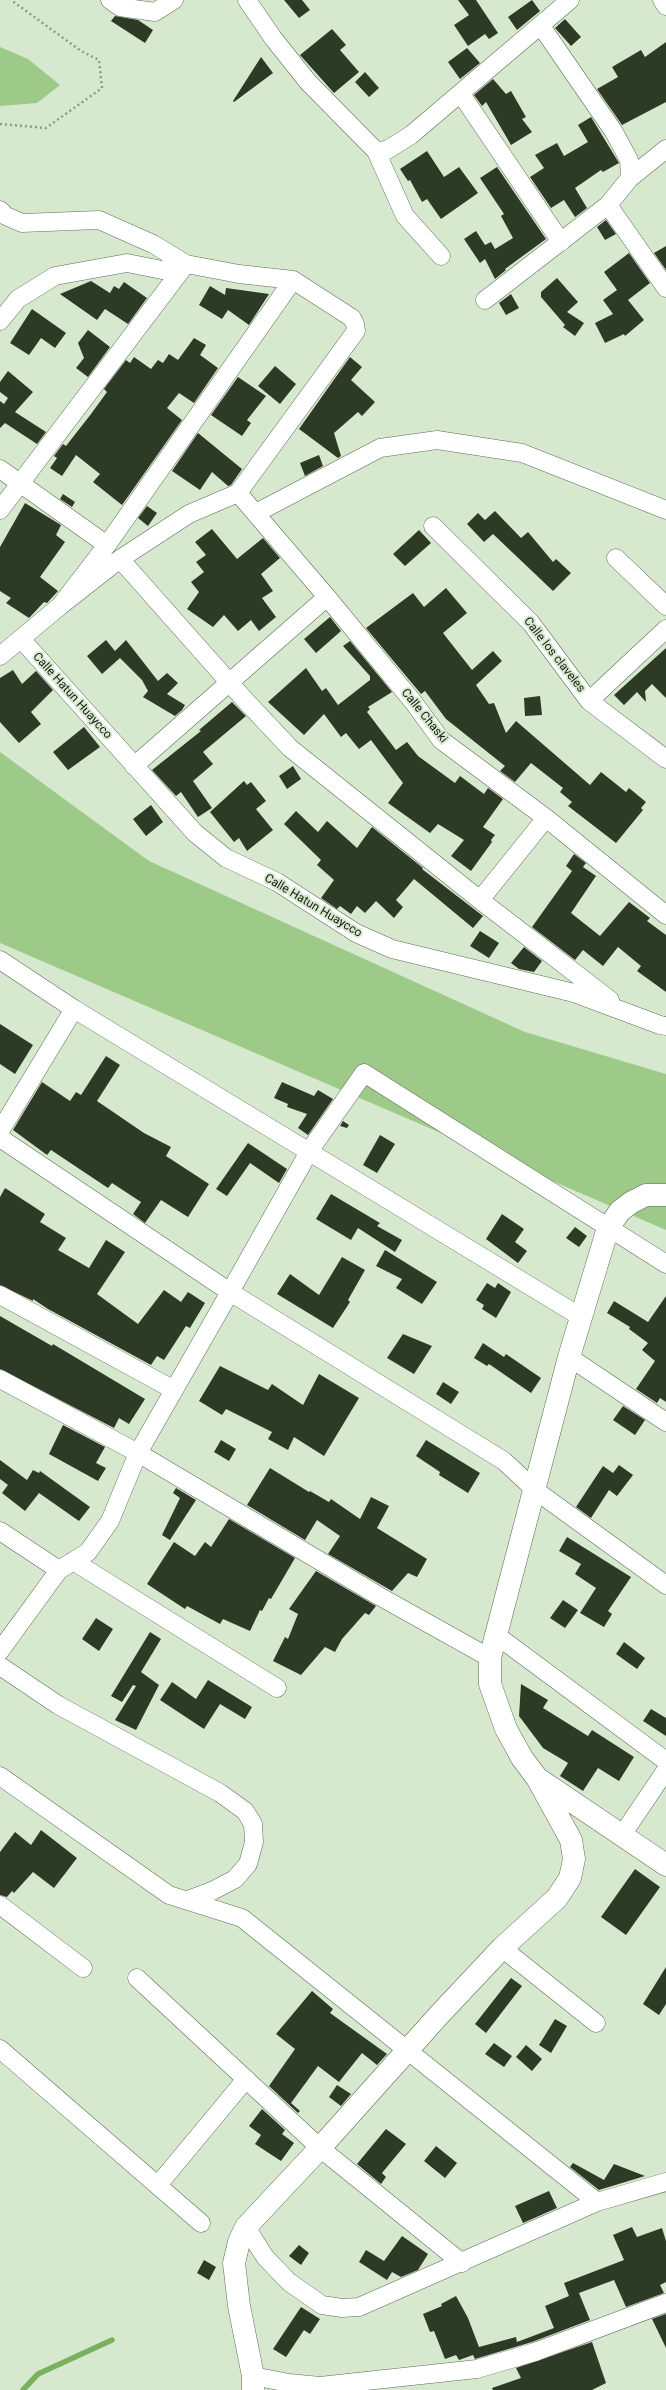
<!DOCTYPE html>
<style>
body{margin:0}
canvas{display:block;background:#d6e9cf}
</style>
<canvas width="666" height="2390"></canvas>
<script>
const g = document.querySelector('canvas').getContext('2d');
g.lineJoin = 'round';
function paint(path, color) { g.fillStyle = color; g.fill(path, 'evenodd'); }
const shape = rows => new Path2D(rows.map(r => 'M' + r).join(''));
function strokePath(path, color, width, dash) { g.strokeStyle = color; g.lineWidth = width; g.lineCap = dash ? 'butt' : 'round'; g.setLineDash(dash || []); g.stroke(path); }
function write(font, color, halo, rows, align = 'center') {
  g.font = font + ' Roboto,sans-serif'; g.lineWidth = 4; g.setLineDash([]); g.textBaseline = 'middle'; g.strokeStyle = halo; g.fillStyle = color; for (const [text, x, y, turn = 0] of rows) {
    g.save(); g.translate(x, y); g.rotate((+turn || 0) * Math.PI / 180); g.textAlign = isNaN(turn) ? turn : align; if (halo) g.strokeText(text, 0, 0); g.fillText(text, 0, 0); g.restore();
  }
}
const green = shape([
 [0,47,28,59,60,85,37,103,0,106],
 [0,752,149,861,525,1032,666,1074,666,1230,0,943]
]);
const stream = shape([
 [23,2390,38,2374,112,2340]
]);
const building = shape([
 [284,0,302,0,310,10,299,18],
 [458,0,476,0,498,33,489,39,485,34,468,46,454,25,469,15],
 [532,0,540,11,517,30,508,17],
 [115,16,138,20,153,30,145,43,111,21],
 [565,19,581,37,571,46,555,28],
 [332,29,346,45,340,50,359,72,334,93,300,55],
 [666,42,666,102,622,125,597,89,618,77,612,67,641,50,645,57],
 [467,48,480,63,460,79,448,62],
 [261,57,273,73,234,102,233,101],
 [365,72,379,88,369,97,355,82],
 [493,79,506,94,511,91,526,117,522,119,532,132,511,145,486,102,482,106,474,95],
 [591,117,619,163,603,172,601,170,575,188,587,208,575,217,564,200,551,208,530,177,544,168,535,155,557,143,564,156,588,142,578,125],
 [427,151,444,177,459,167,478,193,441,219,427,199,422,202,410,180,408,181,400,169],
 [497,167,546,239,505,269,506,270,495,279,485,259,480,263,464,239,476,231,485,245,491,242,495,249,513,238,501,216,504,214,480,178],
 [606,220,616,234,605,240,597,227],
 [666,246,666,270,654,253],
 [629,253,650,283,628,300,644,320,625,336,624,334,605,343,595,323,613,314,603,300,617,290,604,272],
 [557,278,578,302,567,312,584,323,575,336,563,327,565,325,541,297,541,292],
 [91,281,110,293,114,286,119,289,124,282,147,298,128,324,105,309,97,320,60,294],
 [210,286,225,295,226,288,269,294,249,325,228,310,222,319,199,305],
 [511,294,519,308,506,315,499,303],
 [32,309,66,333,55,348,41,338,29,355,10,343],
 [88,330,110,347,88,377,76,368,84,358,78,343],
 [194,338,206,345,200,355,218,368,194,403,179,393,167,408,182,420,122,505,93,482,100,474,76,455,62,476,50,468,57,458,54,456,63,444,66,446,91,414,107,392,104,389,126,360,130,363,134,357,151,369,158,360,163,363,169,354,178,360],
 [350,357,362,367,351,380,375,402,362,416,358,412,334,433,341,456,338,458,299,429],
 [275,366,296,384,280,404,258,386],
 [8,371,33,392,15,412,46,432,37,444,5,423,0,428,0,401,4,404,8,398,0,392,0,382],
 [238,377,266,396,247,420,251,423,242,436,211,415],
 [198,433,242,469,231,485,228,486,212,472,200,490,172,471],
 [319,455,323,466,305,476,300,463],
 [63,494,75,502,72,507,60,499],
 [25,503,61,525,56,535,65,542,40,577,58,591,47,603,44,602,29,618,6,603,11,598,0,591,0,547],
 [147,506,157,513,148,526,138,518],
 [495,511,521,538,528,532,553,562,556,559,571,573,553,591,493,534,484,542,467,524,478,513,485,520],
 [212,529,237,559,263,538,280,558,261,574,273,591,262,598,276,617,259,631,251,620,238,631,224,615,213,627,187,609,199,592,191,582,204,572,196,562,206,555,195,542],
 [419,530,431,543,405,566,393,554],
 [446,588,467,613,443,633,472,670,493,651,502,661,476,685,489,704,494,703,506,733,516,721,590,785,601,772,626,792,629,788,646,802,641,808,643,810,616,843,568,806,572,802,560,792,563,788,531,763,515,782,500,771,505,766,446,719,425,691,421,694,366,628,413,593,424,607],
 [330,617,341,631,316,653,304,639],
 [106,640,115,651,126,640,158,681,167,673,178,683,167,694,185,705,182,710,175,716,143,697,148,691,142,680,120,658,102,674,87,656],
 [350,641,392,692,368,707,370,709,367,712,396,750,407,742,418,756,455,783,460,776,484,794,488,788,503,799,483,827,495,835,491,840,492,842,471,871,451,856,464,840,438,824,430,833,388,803,403,783,371,740,359,749,346,733,341,737,324,714,304,735,268,702,306,668,322,691,326,688,338,705,370,680,370,676,343,646],
 [666,648,666,698,652,684,645,691,646,702,637,692,624,705,614,695],
 [13,670,22,684,36,671,53,690,31,712,41,724,19,743,0,722,0,678],
 [540,696,542,715,525,716,524,698],
 [232,702,246,716,203,752,213,764,193,781,212,808,198,817,181,792,176,796,152,770,201,731,199,730],
 [84,727,100,747,68,770,53,752],
 [293,766,301,779,287,789,279,776],
 [244,781,247,785,251,782,266,801,256,809,273,830,247,851,239,838,234,842,210,812],
 [151,805,163,822,146,836,133,819],
 [296,811,318,832,327,821,357,848,372,827,423,868,422,869,483,916,473,928,414,879,396,900,403,907,394,918,376,901,365,913,357,906,351,914,340,906,337,909,321,898,334,880,317,865,321,860,284,824],
 [574,854,586,863,583,867,596,876,571,913,600,936,629,902,650,918,647,921,666,935,666,992,637,971,641,966,618,947,603,966,583,950,575,960,532,927,572,871,566,866],
 [480,931,499,943,489,958,470,946],
 [524,947,542,961,534,972,519,969,511,963],
 [0,1024,33,1045,15,1074,0,1064],
 [106,1056,120,1065,97,1101,144,1133,171,1147,166,1156,209,1184,188,1217,161,1200,145,1223,133,1214,141,1202,112,1183,108,1188,51,1150,47,1155,13,1130,42,1082,70,1101,76,1092,81,1095],
 [282,1082,314,1096,318,1090,333,1099,308,1135,298,1128,307,1114,287,1107,288,1104,274,1098],
 [343,1121,349,1125,347,1128,340,1126],
 [380,1135,395,1144,377,1173,363,1165],
 [248,1143,287,1169,279,1183,250,1163,227,1196,216,1189],
 [5,1188,45,1214,40,1222,66,1238,58,1250,89,1268,106,1240,125,1252,97,1294,138,1324,164,1290,181,1302,188,1292,205,1303,190,1328,186,1326,164,1360,157,1356,151,1365,48,1309,33,1299,33,1301,0,1285,0,1197],
 [331,1194,380,1223,377,1226,402,1240,395,1252,358,1228,351,1240,316,1219],
 [502,1214,524,1229,515,1242,527,1251,518,1263,486,1239],
 [575,1227,587,1236,579,1247,566,1238],
 [385,1250,437,1282,422,1304,396,1288,402,1279,376,1266],
 [342,1257,365,1270,348,1300,350,1302,333,1328,277,1294,290,1274,319,1295],
 [487,1283,495,1288,498,1283,511,1292,496,1318,482,1309,484,1305,476,1300],
 [666,1296,666,1402,660,1398,657,1403,636,1389,655,1361,642,1350,648,1343,629,1329,630,1327,607,1313,614,1301,648,1322],
 [0,1316,52,1346,53,1344,145,1399,129,1424,119,1418,114,1428,0,1369],
 [403,1334,432,1346,414,1374,387,1358],
 [483,1343,504,1357,506,1354,541,1378,531,1393,489,1364,487,1366,474,1358],
 [220,1366,268,1390,272,1384,303,1405,319,1374,359,1398,324,1456,294,1437,288,1450,268,1439,272,1432,226,1409,222,1415,199,1401],
 [443,1382,459,1392,451,1404,436,1394],
 [623,1406,645,1420,635,1435,613,1420],
 [63,1425,105,1447,96,1463,106,1468,98,1481,49,1454],
 [221,1440,236,1449,229,1461,214,1452],
 [426,1440,480,1473,468,1493,439,1475,440,1472,416,1456],
 [0,1460,27,1480,33,1470,39,1473,40,1471,90,1507,79,1521,39,1493,25,1511,2,1493,8,1485,0,1479],
 [619,1465,633,1475,617,1496,609,1490,591,1518,576,1507,603,1466,613,1473],
 [270,1468,309,1492,310,1491,329,1502,331,1499,360,1519,371,1497,389,1506,377,1528,427,1559,417,1577,408,1573,392,1591,328,1554,340,1536,317,1520,305,1540,247,1505],
 [176,1488,196,1500,170,1540,162,1535,180,1498,173,1493],
 [229,1519,295,1558,271,1599,269,1598,262,1611,260,1610,250,1631,223,1619,220,1624,187,1606,185,1609,147,1584,174,1542,195,1556,205,1542,211,1547],
 [567,1537,631,1577,608,1611,612,1614,604,1627,580,1613,596,1588,575,1574,581,1564,559,1551],
 [316,1571,376,1606,369,1615,365,1613,342,1639,335,1652,325,1647,301,1675,273,1661,285,1637,288,1639,298,1614,289,1609],
 [563,1600,578,1610,565,1628,550,1618],
 [96,1618,113,1629,99,1651,82,1639],
 [150,1632,161,1639,141,1672,159,1685,136,1730,115,1720,136,1686,133,1685,122,1702,111,1696],
 [624,1642,645,1658,637,1669,616,1654],
 [208,1680,252,1707,245,1719,220,1704,204,1729,160,1700,172,1682,196,1699],
 [521,1684,548,1700,543,1708,588,1736,592,1730,634,1757,619,1781,598,1768,583,1791,560,1776,568,1763,543,1748,519,1716],
 [651,1709,666,1718,666,1736,643,1721],
 [41,1830,77,1858,54,1888,33,1872,14,1893,12,1891,7,1897,0,1895,0,1852,15,1832,31,1845],
 [635,1869,660,1887,626,1935,601,1917],
 [666,1967,666,2004,659,2015,643,2004],
 [511,1978,522,1986,486,2033,475,2024],
 [312,1991,333,2009,330,2013,387,2054,377,2065,362,2053,339,2082,318,2066,291,2103,300,2111,298,2113,269,2086,295,2049,276,2034],
 [555,2019,567,2026,551,2053,539,2045],
 [494,2043,512,2056,504,2067,485,2054],
 [526,2045,542,2059,532,2071,516,2057],
 [337,2085,351,2094,341,2106,329,2097],
 [262,2109,285,2130,282,2134,294,2143,281,2161,255,2144,261,2135,249,2126],
 [386,2129,406,2144,382,2173,386,2177,381,2184,357,2164],
 [436,2146,457,2163,445,2178,424,2161],
 [573,2163,604,2180,614,2164,645,2176,599,2190,570,2167],
 [549,2191,557,2208,523,2223,515,2206],
 [632,2227,637,2237,662,2228,666,2241,666,2282,660,2285,664,2293,626,2307,614,2280,579,2293,590,2320,532,2342,475,2359,473,2355,459,2360,456,2355,445,2359,434,2331,430,2332,423,2314,442,2306,441,2304,456,2296,468,2318,479,2347,516,2337,517,2342,554,2328,545,2306,569,2296,564,2283,624,2260,613,2235],
 [402,2236,428,2254,418,2270,401,2277,392,2272,387,2280,359,2262,366,2250,384,2261],
 [299,2245,309,2253,301,2265,289,2256],
 [204,2260,216,2267,209,2280,197,2273],
 [301,2307,320,2319,310,2334,304,2330,286,2357,273,2349],
 [666,2314,666,2348,652,2319],
 [592,2342,606,2383,592,2390,493,2390,492,2388,521,2378,516,2368]
]);
const path = shape([
 [0,124,46,128,102,88,99,60,81,51,11,0]
]);
const minor = shape([
 [110,0,120,7,155,12,174,0],
 [247,0,273,38,308,82,376,151,387,150,411,135,570,0],
 [662,0,666,6],
 [541,26,614,132,629,160,630,178],
 [461,94,561,242],
 [376,151,405,216,441,256],
 [608,205,666,288],
 [0,210,6,216,22,223,99,220,153,244,186,264,239,274,293,280,352,318,355,324,356,331,238,493,189,514,120,559,60,606],
 [485,300,608,205,630,178,666,149],
 [0,321,18,299,55,276,127,263,162,270,186,264],
 [0,469,107,545],
 [238,493,327,597,414,703,441,740,546,818,666,915],
 [0,510,186,264],
 [256,513,380,448,437,440,522,453,666,510],
 [433,526,531,623,589,701,666,759],
 [616,558,666,606],
 [120,559,244,699,290,748,480,900,610,1000],
 [22,640,195,833,226,858,277,882,356,933,392,949,574,993,660,1025,666,1026],
 [0,656,60,606,107,545,293,280],
 [589,701,666,629],
 [134,766,327,597],
 [480,900,546,818],
 [0,960,74,1009,581,1317],
 [0,1131,74,1009],
 [0,1138,230,1292,310,1150,364,1073,666,1264],
 [0,1295,174,1390],
 [569,1357,666,1422],
 [0,1379,138,1453,379,1596,490,1658],
 [0,1531,59,1570],
 [73,1561,277,1688],
 [496,1635,666,1761],
 [0,1651,59,1570,88,1552,110,1521,138,1453,230,1292,504,1461,535,1490,666,1585],
 [0,1666,58,1705,220,1793,245,1811,253,1824,254,1842,248,1864,235,1879,212,1891,188,1900],
 [0,1776,169,1895,242,1918,597,2202],
 [622,1835,666,1770],
 [0,1905,83,1968],
 [502,1948,596,2023],
 [137,1978,320,2148,462,2263],
 [0,2049,201,2223],
 [158,2185,246,2079],
 [246,2227,265,2257,289,2282,322,2305,342,2308,359,2307,597,2202,666,2182],
 [253,2376,289,2383,320,2386,477,2369,535,2352,666,2303]
]);
const tertiary = shape([
 [540,1780,666,1865],
 [253,2390,253,2376,239,2306,234,2263,239,2242,246,2227,320,2148,439,2015,502,1948,557,1898,570,1878,574,1859,571,1840,537,1778,522,1758,506,1729,490,1684,490,1658,569,1357,608,1228,620,1211,632,1202,646,1195,666,1195]
]);
const streetNames = [
 ["Calle los claveles",554,655,52],
 ["Calle Hatun Huaycco",72,696,48],
 ["Calle Chaski",424,716,51],
 ["Calle Hatun Huaycco",313,906,31]
];
paint(green, '#9dca88');
strokePath(stream, '#7ab15f', 5.5);
paint(building, '#2d3b26');
strokePath(minor, '#5c6d55', 19);
strokePath(tertiary, '#5c6d55', 23);
strokePath(path, '#8d9b87', 2.5, [2, 3]);
strokePath(minor, '#fff', 18);
strokePath(tertiary, '#fff', 22);
write('12px', '#141b11', '#d6e9cf', streetNames);
</script>
